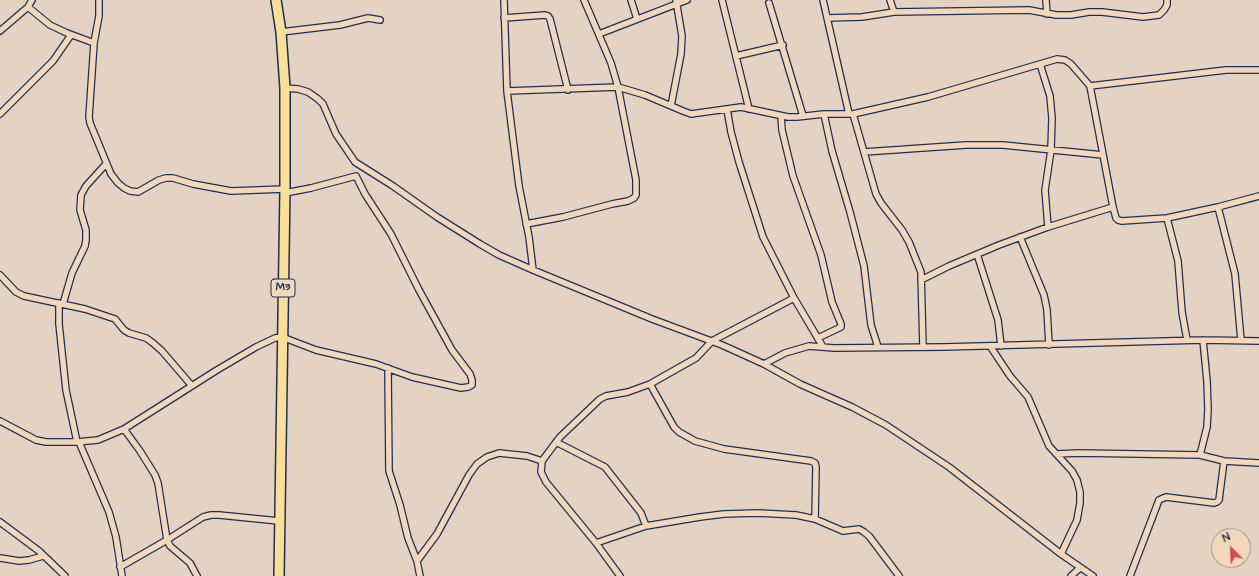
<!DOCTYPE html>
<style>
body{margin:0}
#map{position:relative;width:1259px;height:576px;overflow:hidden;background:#e4d2c3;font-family:"Architects Daughter",sans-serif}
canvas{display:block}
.north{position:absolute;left:1211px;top:528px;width:40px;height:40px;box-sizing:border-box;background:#f2d8b9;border:1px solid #9c9495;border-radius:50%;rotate:336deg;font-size:11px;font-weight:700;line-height:16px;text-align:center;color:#1b2f5e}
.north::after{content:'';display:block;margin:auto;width:14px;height:18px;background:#d1495b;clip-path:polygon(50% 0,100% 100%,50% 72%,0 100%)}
</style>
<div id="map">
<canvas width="1259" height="576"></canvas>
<div class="north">N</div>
</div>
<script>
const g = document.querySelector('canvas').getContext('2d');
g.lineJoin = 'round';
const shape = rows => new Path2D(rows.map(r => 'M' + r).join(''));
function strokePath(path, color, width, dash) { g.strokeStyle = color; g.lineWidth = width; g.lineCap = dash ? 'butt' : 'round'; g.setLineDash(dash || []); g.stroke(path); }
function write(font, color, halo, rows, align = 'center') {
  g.font = font + ' "Architects Daughter",sans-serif'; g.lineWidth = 4; g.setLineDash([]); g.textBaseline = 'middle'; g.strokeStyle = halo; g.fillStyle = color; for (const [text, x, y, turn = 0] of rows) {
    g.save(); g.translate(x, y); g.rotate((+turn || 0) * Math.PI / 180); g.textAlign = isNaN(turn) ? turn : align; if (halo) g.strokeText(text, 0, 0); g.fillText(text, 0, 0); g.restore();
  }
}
const minor = shape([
 [504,0,507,91,519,186,529,237,533,270],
 [631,0,637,19],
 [722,0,749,109],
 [823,0,849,114],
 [890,0,894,12],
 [1046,0,1047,14],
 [769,3,803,116],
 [28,7,50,25,67,33,94,43,89,117,90,123,111,174,118,183,124,188,130,191,138,192,159,180,166,178,173,178,193,184,231,191,285,189],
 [504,18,545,15,548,16,550,19,568,90],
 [827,18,862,17,894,12,1029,10,1056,15,1071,15,1089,12,1102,12,1143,17,1159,15,1164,10,1167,5,1167,0],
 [0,31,28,7,32,0],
 [281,32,340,25,368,18,380,20],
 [599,34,687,0],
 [94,43,99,16,99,0],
 [736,56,783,45],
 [1040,64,1050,96,1052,118,1051,150,1045,190,1048,227],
 [1090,86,1226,70,1259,70],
 [285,88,298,89,308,92,318,99,323,104,336,134,355,162,393,186,437,217,480,244,499,255,533,270,652,319,722,345,764,364,800,384,852,407,886,425,949,467,1061,554,1093,576],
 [507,91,618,87,645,95,683,111,691,114,741,107,788,117,797,117,824,114,853,114,928,97,1057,59,1065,60,1071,64,1090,86,1113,207,1116,218,1118,220,1122,221,1167,218,1218,207,1259,196],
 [671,106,681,54,682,36,676,0],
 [727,109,731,132,739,162,763,237,794,298,823,347],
 [0,114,53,61,71,35],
 [824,114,832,151,850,212,864,266,871,325,878,347],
 [853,114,876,194,881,203,902,230,909,242,921,272,923,347],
 [781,116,782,130,793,176,821,255,832,302,841,324,841,327,818,338],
 [864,152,966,145,1003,145,1103,155],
 [1218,207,1235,274,1241,340],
 [1167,218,1178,261,1182,312,1187,340],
 [526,224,563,217,612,204,628,201,634,198,636,195,636,180,618,87,611,63,584,0],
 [1020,237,1044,295,1047,310,1049,345],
 [977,254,998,320,1001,346],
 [0,275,16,292,24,296,85,309,115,319,124,330,129,333,146,338,153,343,162,351,192,386],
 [921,280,949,266,999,245,1048,227,1113,207],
 [59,303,59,324,66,390,77,442],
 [63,304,72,273,85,246,86,240,86,230,80,210,81,195,86,186,106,164],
 [990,346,1010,376,1028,397,1049,446,1072,471,1077,480,1080,492,1080,503,1077,520,1061,554],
 [764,364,785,353,809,346,834,348,944,347,1203,340,1259,341],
 [388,368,389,471,400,505,408,538,417,561],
 [650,384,674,427,679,432,695,441,724,449,811,461,815,463,816,467,815,519],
 [0,421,36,440,46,442,77,442,98,440,124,429,217,370,256,347,275,338,282,337,316,350,376,364,412,377,461,388,468,387,472,385,472,380,470,374,452,350,419,290,391,234,365,194,356,176,311,188,285,193],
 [124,429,140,451,155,475,158,483,167,540,170,546,190,563,197,576],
 [79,442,109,512,116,537,122,576],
 [556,442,605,467,641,513,646,526],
 [1057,454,1078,453,1200,455,1224,461,1259,463],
 [1200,455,1207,427,1208,409,1207,381,1203,340],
 [0,522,39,551,65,576],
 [596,543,646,526,700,517,724,514,758,513,796,515,815,519,843,531,859,529,864,532,869,536,899,576],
 [0,558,19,561,29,560,43,556],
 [120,567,167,540,203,517,211,515,219,515,279,521],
 [420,576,417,561,437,534,469,475,477,464,487,457,499,453,527,456,542,461],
 [620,576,596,543,546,482,541,472,542,461,560,437,600,399,606,396,628,392,650,384,696,358,712,341,794,298],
 [1071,576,1080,568],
 [1130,576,1159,500,1166,497,1214,503,1217,502,1219,500,1224,461]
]);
const primary = shape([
 [276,0,281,32,285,88,285,189,279,576]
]);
const shields = [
 [283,288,24]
];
const shieldNames = [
 ["M3",283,288]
];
strokePath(minor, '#1b2f5e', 8);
strokePath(primary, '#1b2f5e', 12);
strokePath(minor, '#f2d8b9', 5.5);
strokePath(primary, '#fbdf96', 9);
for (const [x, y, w] of shields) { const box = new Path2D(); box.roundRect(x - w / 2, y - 9, w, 18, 3); g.fillStyle = '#f2d8b9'; g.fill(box); strokePath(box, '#1b2f5e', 1); }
write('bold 11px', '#1b2f5e', null, shieldNames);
</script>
